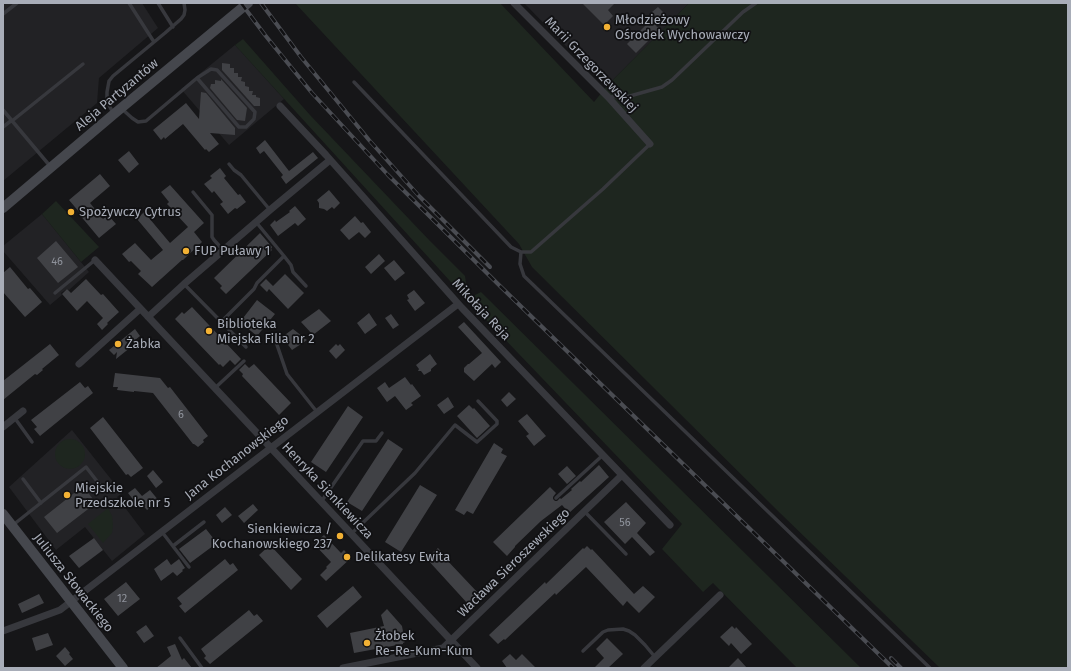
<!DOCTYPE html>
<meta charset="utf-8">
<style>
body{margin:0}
#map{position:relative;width:1071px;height:671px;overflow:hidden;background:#161618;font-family:"Fira Sans",sans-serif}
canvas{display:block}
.frame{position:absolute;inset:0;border:4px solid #a8adb8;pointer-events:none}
</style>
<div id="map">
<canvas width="1071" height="671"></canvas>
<div class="frame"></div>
</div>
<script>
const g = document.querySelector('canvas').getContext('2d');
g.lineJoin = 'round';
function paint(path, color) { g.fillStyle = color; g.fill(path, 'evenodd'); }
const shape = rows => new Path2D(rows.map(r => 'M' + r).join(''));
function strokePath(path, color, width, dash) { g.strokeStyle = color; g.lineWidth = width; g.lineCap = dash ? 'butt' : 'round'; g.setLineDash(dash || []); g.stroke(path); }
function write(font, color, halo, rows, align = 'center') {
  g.font = font + ' "Fira Sans",sans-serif'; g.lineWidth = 3.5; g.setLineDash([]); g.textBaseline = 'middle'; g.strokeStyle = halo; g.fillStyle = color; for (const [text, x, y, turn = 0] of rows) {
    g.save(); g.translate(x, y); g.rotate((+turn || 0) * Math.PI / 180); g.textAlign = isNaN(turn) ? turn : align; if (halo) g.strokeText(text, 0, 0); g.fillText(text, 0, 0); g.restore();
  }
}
const built = shape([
 [3,3,142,3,158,28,99,78,97,103,3,181],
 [524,3,689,3,606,87],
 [235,45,284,99,229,145,181,89],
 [42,214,89,272,69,290,67,289,61,293,62,295,50,305,3,251,3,246],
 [72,430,122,493,117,497,145,534,112,561,85,527,56,550,9,487]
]);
const green = shape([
 [295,3,500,3,594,102,606,87,689,3,1068,3,1068,668,940,668,780,513,532,267,519,244],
 [243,39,310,115,430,241,465,276,466,283,460,292,235,45],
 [56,201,99,247,81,262,42,214],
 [481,292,861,668,797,668,713,583,703,592,662,549,682,524,470,303,475,295],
 '55 454a15 15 0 1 1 30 0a15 15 0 1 1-30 0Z',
 [108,508,112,516,113,525,112,533,103,543,88,524]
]);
const building = shape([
 [582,3,615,3,608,10,613,16,604,25],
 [658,7,666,15,656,26,660,29,636,53,627,44,655,16,652,12],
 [222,63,230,64,230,68,234,68,234,73,238,73,238,77,242,77,241,81,245,82,245,86,249,87,249,91,253,91,252,95,256,95,256,97,260,98,260,106,254,106,222,70],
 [221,79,247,108,245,121,237,120,210,88,211,84,215,84,215,80,221,81],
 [201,92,206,93,235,128,235,135,210,133,219,144,209,152,206,149,205,150,183,124,165,139,164,137,161,140,153,130,186,103,199,119],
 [265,140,289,171,313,152,318,158,286,184,281,177,283,175,264,151,260,154,256,148],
 [129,151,139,164,129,173,118,160],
 [220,168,226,176,224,178,238,195,240,194,246,202,237,209,235,208,228,214,220,204,223,202,214,191,212,193,204,184,212,178,210,176],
 [100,174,110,186,90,203,103,219,108,215,116,224,99,238,79,214,80,213,69,200],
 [170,185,204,223,194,232,202,242,183,260,182,260,152,287,138,274,141,271,131,261,129,262,122,254,135,243,151,260,163,250,137,219,144,212,170,243,188,227,175,213,174,214,169,209,171,208,167,204,169,202,161,192],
 [329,190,340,203,334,209,332,207,327,211,324,209,319,208,319,203,317,200],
 [295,206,306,219,298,226,295,223,278,236,270,225,275,220,276,222,290,212,289,211],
 [355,216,361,223,363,222,371,232,365,238,359,232,349,240,340,230],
 [260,233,272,247,271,249,272,250,226,294,220,288,222,286,214,278],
 [56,241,78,267,58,283,37,258],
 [379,254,385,261,371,274,365,267],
 [394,260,405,273,395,281,384,268],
 [10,267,28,289,30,288,42,302,25,317,3,292,3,273],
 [285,274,304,293,288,309,269,289,267,292,260,285,266,279,273,286],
 [86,279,101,295,103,294,119,312,107,323,108,324,102,330,97,324,103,318,87,301,77,311,62,294,67,289,71,293],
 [414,290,425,303,415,311,407,300,409,299,407,295],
 [257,300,275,314,257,336,240,322],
 [192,307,241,359,235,365,230,360,223,367,220,364,219,365,175,319,182,312,184,314],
 [319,309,331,321,313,335,301,322],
 [369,313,377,325,365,334,357,323],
 [391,314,399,325,393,329,385,318],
 [464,322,501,362,495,368,492,364,474,381,464,372,464,368,468,364,469,364,482,353,458,327],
 [135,329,140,336,129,345,131,347,116,359,117,352,114,355,109,350],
 [293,329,307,340,292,350,282,337],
 [50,344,59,355,42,369,43,370,37,375,35,374,3,400,3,381],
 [336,344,338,346,340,344,345,350,336,359,329,351],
 [430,354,437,364,431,369,431,371,424,375,421,371,418,371,419,369,416,365],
 [245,364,249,368,254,364,291,403,279,415,242,376,243,374,239,370],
 [115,373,160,378,168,388,170,387,208,436,203,440,204,442,198,447,194,444,193,444,153,393,134,391,134,392,117,390,118,387,113,387],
 [405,377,411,385,412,384,421,396,411,403,413,405,406,410,395,396,387,402,377,388,385,382,389,388],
 [80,382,85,388,88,386,93,393,40,436,34,429,37,427,31,420],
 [509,392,516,399,507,407,501,400],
 [448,397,454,407,444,414,437,405],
 [469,405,473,409,474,408,490,426,477,438,457,416],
 [348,406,363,417,326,472,311,462],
 [527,414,546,436,534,446,526,436,529,434,518,421],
 [103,417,143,468,131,477,128,474,126,475,90,428],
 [388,439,403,449,362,511,347,502],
 [494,443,503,449,501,453,507,456,473,514,467,511,464,515,455,510],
 [599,465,609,477,569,513,562,505,541,521,515,546,515,547,507,556,493,542,550,487,556,493,553,497,553,499,555,501,557,501,560,498,561,499,572,490,571,489,580,481,581,482],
 [567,466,576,476,567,484,558,474],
 [153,470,163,482,156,488,147,476],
 [420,485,437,495,401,552,385,542],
 [83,486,96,503,57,533,44,517],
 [135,488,142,496,150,490,159,501,147,510,139,501,135,502,128,493],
 [626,502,646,523,637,533,655,552,650,556,632,537,625,544,604,522],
 [253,504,258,510,244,523,238,516],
 [225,507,232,515,222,523,216,515],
 [206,529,217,543,190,563,179,549],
 [324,535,341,553,344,550,351,558,326,581,320,575,327,568,326,567,331,562,314,544],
 [94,538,103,550,79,568,69,556],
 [270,545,302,579,291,590,259,555],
 [587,546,591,550,592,549,634,594,643,586,655,597,639,613,627,601,623,606,586,567,556,595,555,593,505,640,504,639,498,644,489,635,545,582,546,584,583,548,584,549],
 [438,548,446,557,445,558,479,594,468,604,426,558],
 [167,559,171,565,179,559,185,568,182,570,183,571,177,576,173,572,161,581,154,569],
 [225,559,230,565,233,563,238,570,185,613,179,606,182,604,177,598],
 [126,582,140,599,118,616,104,599],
 [353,586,362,597,327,628,317,616],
 [39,594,44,603,22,613,18,604],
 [387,609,402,626,405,642,403,643,403,644,354,653,350,633,384,626,381,615],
 [249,610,254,616,257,614,263,621,210,664,204,658,206,656,201,649],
 [146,625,154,636,144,643,136,632],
 [732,626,735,629,736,627,752,644,741,654,731,643,729,646,720,637],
 [48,633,53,645,36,651,32,638],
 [607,638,623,654,608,668,594,668,604,658,596,649],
 [175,644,182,660,184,658,192,668,156,668,171,656,167,647],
 [65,647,70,653,69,654,73,659,65,666,56,656],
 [510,654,516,660,522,654,536,668,507,668,502,661],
 [738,658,747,668,728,668]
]);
const lane = shape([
 [129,3,154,42],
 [158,3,173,27],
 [3,14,17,3],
 [354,82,511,247,521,252,531,252,603,189,650,144],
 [609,97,630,96,662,87,672,80,743,12,756,3],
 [122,109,132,118,138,122,146,121,197,78,239,127,246,127,254,119,255,112,217,70,211,69,197,78],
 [3,110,50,166],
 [113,113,107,101,107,92,109,81,113,76,165,33,181,19,184,15,185,10,184,3],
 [12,121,83,64],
 [3,127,12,120],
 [229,164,234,170,241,175,270,210],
 [193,192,212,215,212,237,214,240,223,250],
 [256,222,284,256,291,265,293,272,306,286],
 [521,252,520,264,524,276,930,668],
 [184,284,246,347],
 [55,293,95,260],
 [221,322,254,289,257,283,284,256],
 [275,339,287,374,317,412],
 [215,388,244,361],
 [14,417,32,442],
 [23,479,41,503],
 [556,498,603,455],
 [321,502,363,441,376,441,382,433],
 [585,512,626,554],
 [13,525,86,467,100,485],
 [162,532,189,567],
 [351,534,415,473,455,425,477,442,497,424,497,421,478,401],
 [173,546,204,522],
 [180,638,202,668],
 [583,651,603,632,608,630,623,629,629,631,635,635,645,645,655,657]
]);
const street = shape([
 [514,3,608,97,650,144],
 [280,106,326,155,462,308,670,525],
 [95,260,477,668],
 [148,317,184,284,270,210,330,160],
 [79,364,140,309],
 [3,427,23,411],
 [3,631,60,610,458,304],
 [343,668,443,648,622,475],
 [644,668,720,595]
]);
const secondary = shape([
 [3,208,114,114,248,3],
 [3,514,123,668]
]);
const rail = shape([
 [241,3,265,35,312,93,388,175,500,286,893,668],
 [261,3,301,57,369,140,419,196,490,267],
 [891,658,901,668]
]);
const markers = [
 [607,27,4,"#f2b134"],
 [71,212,4,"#f2b134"],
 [186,251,4,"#f2b134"],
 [209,331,4,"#f2b134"],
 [118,344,4,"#f2b134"],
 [67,495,4,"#f2b134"],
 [340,536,4,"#f2b134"],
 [347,557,4,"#f2b134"],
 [367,643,4,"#f2b134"]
];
const numberNames = [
 ["46",57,262],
 ["6",181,415],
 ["56",625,523],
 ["12",122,599]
];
const poiNames = [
 ["Młodzieżowy",615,20],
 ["Ośrodek Wychowawczy",615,35],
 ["Spożywczy Cytrus",79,212],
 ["FUP Puławy 1",194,251],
 ["Biblioteka",217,324],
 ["Miejska Filia nr 2",217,339],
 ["Żabka",126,344],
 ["Miejskie",75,488],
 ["Przedszkole nr 5",75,503],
 ["Sienkiewicza /",332,529,"right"],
 ["Kochanowskiego 237",332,544,"right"],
 ["Delikatesy Ewita",355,557],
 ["Żłobek",375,636],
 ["Re-Re-Kum-Kum",375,651]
];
const streetNames = [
 ["Marii Grzegorzewskiej",591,65,46],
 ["Aleja Partyzantów",117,95,-40],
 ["Mikołaja Reja",481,310,47],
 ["Jana Kochanowskiego",237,458,-38],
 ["Henryka Sienkiewicza",327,491,47],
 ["Wacława Sieroszewskiego",514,563,-44],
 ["Juliusza Słowackiego",73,583,52]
];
paint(built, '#222225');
paint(green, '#1e261f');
paint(building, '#404145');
strokePath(lane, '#37383d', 3.5);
strokePath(street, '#37383d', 7);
strokePath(secondary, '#45474d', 10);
strokePath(rail, '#4a4c52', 4);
strokePath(rail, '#111113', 2.5, [8]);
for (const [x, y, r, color] of markers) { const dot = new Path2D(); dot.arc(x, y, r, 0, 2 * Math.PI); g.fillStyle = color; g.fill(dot); strokePath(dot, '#111113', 1.5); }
write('11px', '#8e929b', null, numberNames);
write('13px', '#a8adb8', '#111113', poiNames, 'left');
write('13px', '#a8adb8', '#111113', streetNames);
</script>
